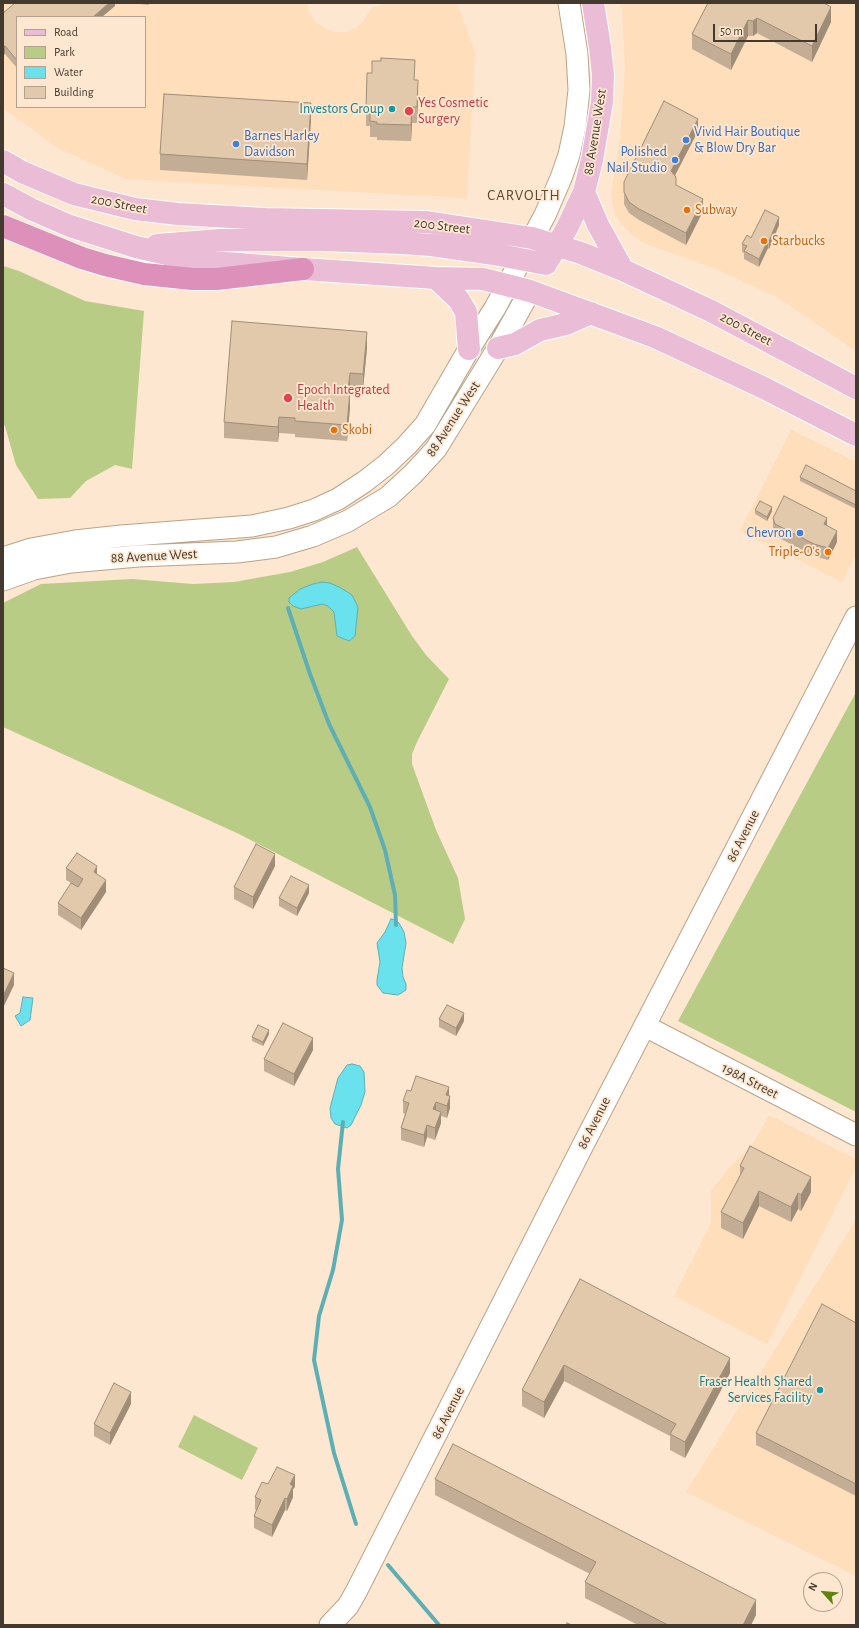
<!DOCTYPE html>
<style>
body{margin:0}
#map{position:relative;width:859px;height:1628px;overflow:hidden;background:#fde7d0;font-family:"Alegreya Sans",sans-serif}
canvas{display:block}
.frame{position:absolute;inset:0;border:4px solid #44392e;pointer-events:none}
.legend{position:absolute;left:16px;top:16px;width:130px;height:92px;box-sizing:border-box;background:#fde7d0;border:1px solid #b3a18f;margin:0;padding:5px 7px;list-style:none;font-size:12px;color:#44392e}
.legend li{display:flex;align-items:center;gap:8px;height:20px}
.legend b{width:20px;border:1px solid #b3a18f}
.north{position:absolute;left:803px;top:1572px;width:40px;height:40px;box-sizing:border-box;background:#fde7d0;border:1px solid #b3a18f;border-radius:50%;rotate:297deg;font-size:11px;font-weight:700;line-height:16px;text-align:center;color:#44392e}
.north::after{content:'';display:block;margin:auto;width:14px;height:18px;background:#5d850b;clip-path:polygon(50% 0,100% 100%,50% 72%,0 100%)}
.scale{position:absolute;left:713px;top:24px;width:104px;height:18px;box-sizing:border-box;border:2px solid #44392e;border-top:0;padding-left:5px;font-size:12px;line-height:14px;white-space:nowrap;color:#44392e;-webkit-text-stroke:3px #fde7d0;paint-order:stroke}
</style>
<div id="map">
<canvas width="859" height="1628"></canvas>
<div class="frame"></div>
<ul class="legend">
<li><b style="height:5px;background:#ebbcd6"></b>Road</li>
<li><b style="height:11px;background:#b9cc85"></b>Park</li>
<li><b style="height:11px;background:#69e2ed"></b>Water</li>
<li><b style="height:11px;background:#e3c9ac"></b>Building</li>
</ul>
<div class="north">N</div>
<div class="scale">50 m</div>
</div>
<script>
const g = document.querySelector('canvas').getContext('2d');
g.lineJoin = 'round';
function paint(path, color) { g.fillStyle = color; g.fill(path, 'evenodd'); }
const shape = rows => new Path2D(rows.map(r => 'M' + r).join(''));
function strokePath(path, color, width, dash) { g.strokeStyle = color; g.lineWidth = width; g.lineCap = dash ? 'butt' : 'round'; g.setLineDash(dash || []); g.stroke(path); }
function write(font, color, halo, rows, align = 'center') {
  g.font = font + ' "Alegreya Sans",sans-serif'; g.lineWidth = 3.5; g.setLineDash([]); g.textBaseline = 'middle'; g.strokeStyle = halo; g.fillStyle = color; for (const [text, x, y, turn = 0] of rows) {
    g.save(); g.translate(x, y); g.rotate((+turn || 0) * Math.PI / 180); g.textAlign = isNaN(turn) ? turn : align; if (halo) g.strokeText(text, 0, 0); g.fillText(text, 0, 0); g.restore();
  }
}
const built = shape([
 [3,3,307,3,310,15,317,23,326,29,335,32,346,32,356,28,364,20,372,8,388,3,457,3,475,52,467,198,126,179,58,148,3,108],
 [17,17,145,17,145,107,17,107],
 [619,3,856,3,856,351,777,297,718,270,642,242,626,229,615,215,611,194,620,139,625,68,622,10],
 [791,430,856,462,856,554,842,582,740,531],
 [769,1115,856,1159,856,1167,767,1344,674,1296,711,1223,711,1191,728,1169,753,1144],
 [856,1220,856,1576,686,1492]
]);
const green = shape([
 [3,266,19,271,85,301,144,311,132,469,115,465,86,481,70,498,38,499,16,465,5,426,3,424],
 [357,547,412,636,426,655,449,679,417,742,412,754,412,764,436,830,458,878,465,919,453,944,239,834,3,727,3,603,41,584,132,579,193,584,234,582,290,572,323,562],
 [330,583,352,595,337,636,334,612,328,606,322,604],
 [856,692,856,1112,678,1021],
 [194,1415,258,1448,242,1480,178,1447]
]);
const water = shape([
 [322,582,330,583,341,588,352,595,358,607,355,636,349,641,337,636,334,612,328,606,322,604,301,609,293,606,289,602,289,598,300,589,313,584,322,582],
 [391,919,396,920,399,923,404,932,406,943,402,968,403,977,406,984,406,990,398,995,383,993,377,985,377,980,380,962,377,943,385,932,391,919],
 [23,997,33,998,30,1020,21,1026,15,1016,20,1013,23,997],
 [352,1064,360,1066,364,1072,365,1092,361,1105,351,1125,347,1128,335,1124,331,1118,330,1108,338,1078,347,1065,352,1064]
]);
const stream = shape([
 [288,608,310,674,329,724,370,807,385,850,395,895,396,925],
 [343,1122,338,1169,342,1220,333,1270,319,1316,314,1360,334,1453,356,1524],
 [388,1565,439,1625]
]);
const secondary = shape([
 [3,558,31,549,75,541,121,536,252,526,289,518,314,510,338,499,364,482,386,465,407,445,425,425,469,349,495,308,545,215,561,178,569,155,575,127,579,90,577,54,569,3],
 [3,580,34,569,71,562,138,556,237,552,276,547,313,536,348,521,388,497,413,474,436,449,498,348,530,291],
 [645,1026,856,1135],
 [330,1625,348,1606,356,1592,582,1147,856,617]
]);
const primary = shape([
 [3,161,22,172,74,194,135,209,178,214,265,219,427,222,532,238,581,253,623,270,711,311,856,388],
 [584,192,598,225,623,270],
 [3,194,31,209,70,226,136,247,180,257,213,262,303,269,436,278,483,279,530,291,655,337,762,387,856,435],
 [157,245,220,240,324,240,401,243,431,245,494,254,546,264],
 [549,259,567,228,584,192,592,160,602,102,603,75,600,47,593,3],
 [436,278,459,300,466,312,469,349],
 [498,348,515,344,540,330,566,324,591,313]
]);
const highway = shape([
 [3,226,82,258,105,265,144,274,192,279,217,279,303,269]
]);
const wall = shape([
 [115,3,115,6,17,17,17,68,5,54,3,55,3,13],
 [132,3,151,3,148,5],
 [708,3,831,22,812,62,757,33,753,36,748,36,731,70,692,49,692,34],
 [414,80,418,96,417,123,412,123,411,141,377,140,377,137,370,137,370,126,366,126,366,110],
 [311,119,307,180,160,170,160,154],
 [698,131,675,175,676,185,703,211,686,245,639,220,629,213,624,204,624,182],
 [779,225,769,249,768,248,759,267,744,259,744,253,742,252,742,244,751,238],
 [367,348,363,389,350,388,350,407,347,441,295,437,295,434,279,433,278,442,224,438,224,422],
 [800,477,856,491,856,509,800,481],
 [755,510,772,511,767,521,755,514],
 [773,518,827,525,837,542,828,560,814,556,775,536,773,530],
 [275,866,253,909,234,899,234,887],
 [66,868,97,875,106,892,81,930,58,915,58,903,71,883,66,880],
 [309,893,297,916,279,906,279,898],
 [439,1019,464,1021,456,1036,439,1027],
 [269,1034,263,1046,252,1041,252,1037],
 [313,1050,294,1086,264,1071,264,1059],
 [411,1091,449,1096,450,1108,447,1118,441,1116,441,1123,435,1140,427,1137,424,1147,401,1140,401,1128,405,1114,403,1113,403,1101],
 [740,1166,811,1192,801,1211,798,1209,791,1222,759,1206,743,1239,721,1228,721,1212,740,1176],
 [580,1279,730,1373,685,1458,670,1450,670,1436,564,1381,544,1418,522,1406,522,1390],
 [856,1323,856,1496,756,1445,756,1433],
 [131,1404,110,1445,94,1436,94,1424],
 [435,1479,756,1615,751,1625,638,1625,585,1598,585,1582,590,1574,435,1495],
 [268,1484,295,1487,293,1489,293,1497,287,1511,285,1510,272,1537,254,1528,254,1516,256,1510,255,1509,255,1497]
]);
const shadedWall = shape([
 [109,3,115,3,115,6,102,17,93,17],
 [831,7,831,22,812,62,812,46],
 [757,18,757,33,753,36,753,21],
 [748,20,748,36,731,70,731,54],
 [5,46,5,54,3,55,3,47],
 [418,80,418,96,417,123,417,107],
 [311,103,311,119,307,180,307,164],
 [412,107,412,123,411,141,411,125],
 [698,119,698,131,671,183,671,171],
 [703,199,703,211,686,245,686,233],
 [779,217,779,225,769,249,769,241],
 [768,240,768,248,759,267,759,259],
 [367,332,367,348,363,389,363,374],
 [350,373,350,388,348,406,348,391],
 [350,391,350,407,347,441,347,425],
 [279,417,279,433,278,442,278,427],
 [772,507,772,511,767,521,767,517],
 [827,518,827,530,824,524],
 [837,531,837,542,828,560,828,548],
 [275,854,275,866,253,909,253,897],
 [97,866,97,878,94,872],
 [106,880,106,892,81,930,81,918],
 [309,885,309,893,297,916,297,908],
 [14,973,14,985,3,1008,3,996],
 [464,1013,464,1021,456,1036,456,1028],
 [269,1030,269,1034,263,1046,263,1042],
 [313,1038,313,1050,294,1086,294,1074],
 [449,1087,449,1099,446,1107,446,1095],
 [450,1096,450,1108,447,1118,447,1106],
 [436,1102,436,1114,433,1109],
 [441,1112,441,1123,435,1140,435,1128],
 [427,1125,427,1137,424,1147,424,1135],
 [811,1177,811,1192,801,1211,801,1195],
 [759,1191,759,1206,743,1239,743,1223],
 [798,1193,798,1209,791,1222,791,1207],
 [730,1358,730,1373,685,1458,685,1442],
 [564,1365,564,1381,544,1418,544,1402],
 [131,1392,131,1404,110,1445,110,1433],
 [295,1475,295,1487,293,1489,293,1497,287,1511,287,1499,290,1484],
 [285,1498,285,1510,272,1537,272,1525],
 [756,1600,756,1615,751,1625,743,1625]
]);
const building = shape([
 [15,3,109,3,93,17,17,17,17,60,5,46,3,47,3,13,15,3],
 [708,3,824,3,831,7,812,46,757,18,753,21,748,20,731,54,692,34,708,3],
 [381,58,415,60,414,80,418,80,417,107,412,107,411,125,377,124,377,122,370,121,370,110,366,110,367,73,372,73,372,61,381,61,381,58],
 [164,94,311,103,307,164,160,154,164,94],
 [664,101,698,119,671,171,676,177,676,185,703,199,686,233,639,209,629,202,624,192,624,182,664,101],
 [765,210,779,217,769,241,768,240,759,259,744,251,747,246,742,244,747,235,751,238,765,210],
 [232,321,367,332,363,374,350,373,348,391,350,391,347,425,295,421,295,418,279,417,278,427,224,422,232,321],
 [806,465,856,491,856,505,800,477,806,465],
 [784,496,827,518,824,524,837,531,828,548,814,544,775,524,773,518,784,496],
 [760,501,772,507,767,517,755,510,760,501],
 [256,844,275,854,253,897,234,887,256,844],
 [77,853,97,866,94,872,106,880,81,918,58,903,71,883,78,887,83,879,66,868,77,853],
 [291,876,309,885,297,908,279,898,291,876],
 [3,968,14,973,3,996,3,968],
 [447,1005,464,1013,456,1028,439,1019,447,1005],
 [283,1023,313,1038,294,1074,264,1059,283,1023],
 [258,1025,269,1030,263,1042,252,1037,258,1025],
 [416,1076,449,1087,446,1095,450,1096,447,1106,436,1102,433,1109,441,1112,435,1128,427,1125,424,1135,401,1128,409,1103,403,1101,407,1090,411,1091,416,1076],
 [750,1146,811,1177,801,1195,798,1193,791,1207,759,1191,743,1223,721,1212,744,1168,740,1166,750,1146],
 [580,1279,730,1358,685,1442,670,1434,676,1424,564,1365,544,1402,522,1390,580,1279],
 [822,1304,856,1323,856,1484,756,1433,822,1304],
 [114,1383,131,1392,110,1433,94,1424,114,1383],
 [453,1444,756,1600,743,1625,668,1625,585,1582,596,1562,435,1479,453,1444],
 [277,1467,295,1475,290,1484,293,1486,287,1499,285,1498,272,1525,254,1516,261,1500,255,1497,262,1482,268,1484,277,1467],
 [567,1623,572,1625,566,1625,567,1623]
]);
const markers = [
 [392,109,4,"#0f9aa8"],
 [409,111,5,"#e0444e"],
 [686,140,4,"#3f7fe0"],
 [236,144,4,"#3f7fe0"],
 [675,160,4,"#3f7fe0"],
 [687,210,4,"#e8710a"],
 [764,241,4,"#e8710a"],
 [288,398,5,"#e0444e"],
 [334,430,4,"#e8710a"],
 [800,533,4,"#3f7fe0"],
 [828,552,4,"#e8710a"],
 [820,1390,4,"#0f9aa8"]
];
const healthNames = [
 ["Yes Cosmetic",418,103],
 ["Surgery",418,119],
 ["Epoch Integrated",297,390],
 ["Health",297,406]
];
const cultureNames = [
 ["Investors Group",384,109],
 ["Fraser Health Shared",812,1382],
 ["Services Facility",812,1398]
];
const streetNames = [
 ["88 Avenue West",595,132,-81],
 ["200 Street",119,204,11],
 ["200 Street",442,226,7],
 ["200 Street",746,329,28],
 ["88 Avenue West",453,419,-57],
 ["88 Avenue West",154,556,-3],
 ["86 Avenue",743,836,-63],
 ["198A Street",750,1081,27],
 ["86 Avenue",594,1123,-63],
 ["86 Avenue",448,1413,-63]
];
const shopNames = [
 ["Vivid Hair Boutique",694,132],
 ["& Blow Dry Bar",694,148],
 ["Barnes Harley",244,136],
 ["Davidson",244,152],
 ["Polished",667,152,"right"],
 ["Nail Studio",667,168,"right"],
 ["Chevron",792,533,"right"]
];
const foodNames = [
 ["Subway",695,210],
 ["Starbucks",772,241],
 ["Skobi",342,430],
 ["Triple-O's",820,552,"right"]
];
const neighbourhoodNames = [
 ["CARVOLTH",524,195]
];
paint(built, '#fedebb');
paint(green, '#b9cc85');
paint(water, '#69e2ed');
strokePath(water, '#5eafb4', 1);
strokePath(stream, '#5eafb4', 4);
strokePath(secondary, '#bca287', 23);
strokePath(primary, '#fff', 24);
strokePath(highway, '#fff', 24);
strokePath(secondary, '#fff', 21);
strokePath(primary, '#ebbcd6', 22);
strokePath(highway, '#dd90ba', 22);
paint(wall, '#c3ad94');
paint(shadedWall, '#9f8d78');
paint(building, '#e3c9ac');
strokePath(building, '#9f8d78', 1);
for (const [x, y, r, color] of markers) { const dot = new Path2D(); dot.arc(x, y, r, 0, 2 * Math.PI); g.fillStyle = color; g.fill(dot); strokePath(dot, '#fde7d0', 1.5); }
write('14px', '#be3a42', '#fde7d0', healthNames, 'left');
write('14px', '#0d838f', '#fde7d0', cultureNames, 'right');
write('14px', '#44392e', '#fde7d0', streetNames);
write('14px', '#366cbe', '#fde7d0', shopNames, 'left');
write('14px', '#c56008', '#fde7d0', foodNames, 'left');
g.letterSpacing = '1px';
write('15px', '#5e482f', '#fde7d0', neighbourhoodNames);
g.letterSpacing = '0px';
</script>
